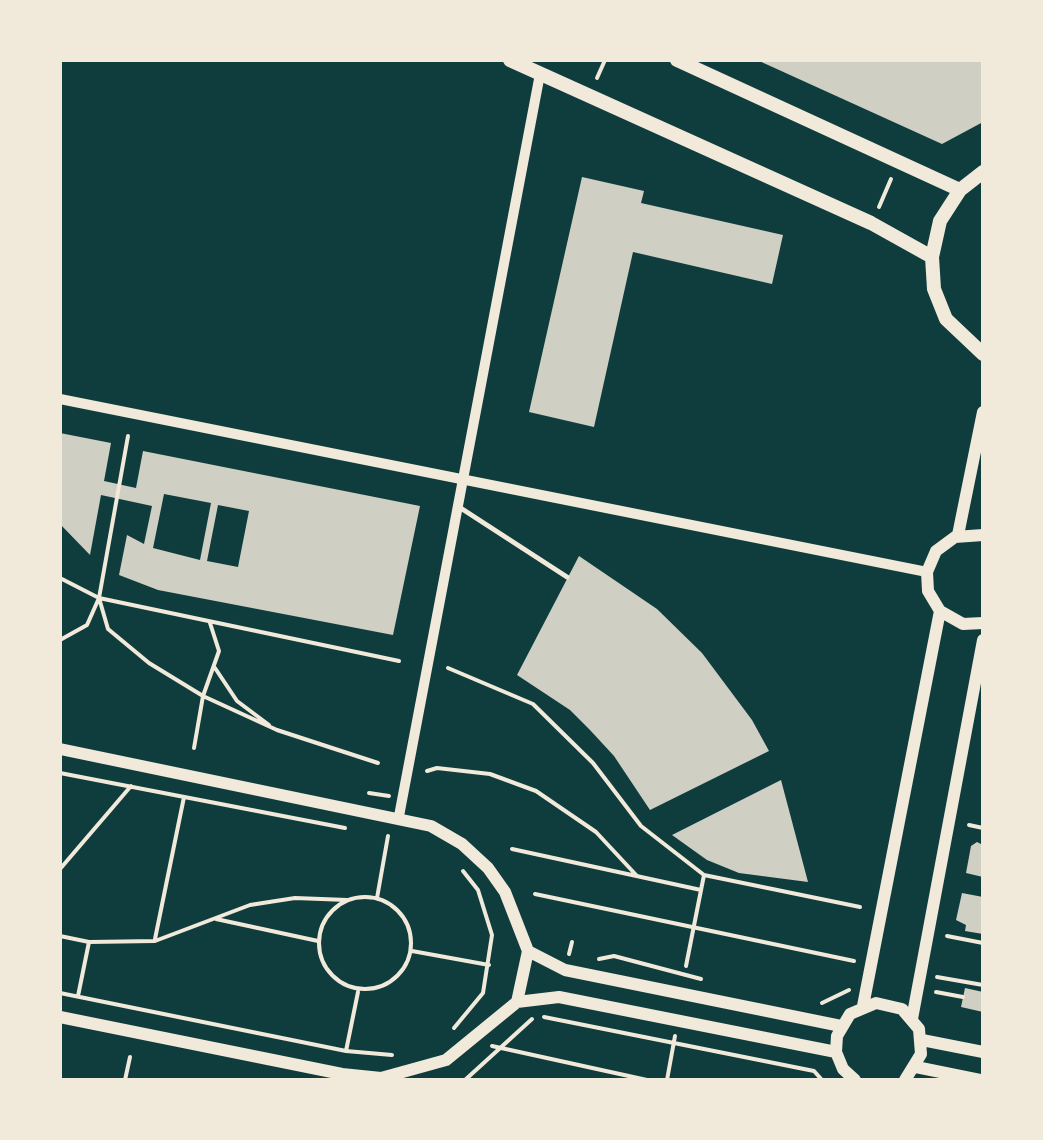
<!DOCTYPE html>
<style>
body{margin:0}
#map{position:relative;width:1043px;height:1140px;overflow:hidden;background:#0f3d3e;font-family:"IBM Plex Sans",sans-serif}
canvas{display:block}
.frame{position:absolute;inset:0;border:62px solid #f1e9da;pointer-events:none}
</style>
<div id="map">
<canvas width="1043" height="1140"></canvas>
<div class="frame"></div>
</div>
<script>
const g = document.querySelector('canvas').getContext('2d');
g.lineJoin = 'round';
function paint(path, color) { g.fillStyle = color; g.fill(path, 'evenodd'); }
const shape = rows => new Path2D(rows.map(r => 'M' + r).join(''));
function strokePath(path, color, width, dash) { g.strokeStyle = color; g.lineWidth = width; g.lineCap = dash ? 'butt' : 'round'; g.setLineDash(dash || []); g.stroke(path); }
const building = shape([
 [757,60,983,60,983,122,942,144],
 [582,177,644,191,641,203,783,235,772,284,633,252,594,427,529,412],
 [60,433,111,443,104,481,136,488,143,451,420,506,393,635,158,590,119,575,127,535,144,544,152,506,101,495,90,555,60,524],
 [164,494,211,503,200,560,153,548],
 [218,505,249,511,238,567,207,561],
 [579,556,657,609,702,653,752,720,769,751,650,810,614,756,590,730,570,710,517,675],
 [781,780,808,882,739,873,707,860,672,835],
 [977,842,983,845,983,877,966,873,971,846],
 [962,893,983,897,983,934,965,931,966,925,956,920],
 [965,988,983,992,983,1012,961,1007]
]);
const path = shape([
 [597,78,605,60],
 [879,207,891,179],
 [60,578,99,598,399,661],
 [99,598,108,629,149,663,203,696,277,730,378,763],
 [60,640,87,625,99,598,128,436],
 [215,668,237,701,269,725],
 [448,668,533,704,593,763,641,826,704,875,860,907],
 [194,748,203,696,219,651,210,623],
 [427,771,437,768,490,774,536,791,596,832,637,876],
 [60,773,345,828],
 [369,793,389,796],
 [969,825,983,828],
 [512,849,701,890],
 [60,869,131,786],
 [535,894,854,961],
 '319 943a46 46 0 1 1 92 0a46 46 0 1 1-92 0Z',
 [377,898,388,836],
 [216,919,318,941],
 [60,936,89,942,155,941,250,905,295,898,347,900],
 [947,936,983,943],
 [155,939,184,797],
 [412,951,489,965],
 [569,954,572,942],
 [599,959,614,956,701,979],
 [686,966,704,875],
 [937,977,983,985],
 [936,992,963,997],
 [60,993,346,1051,392,1055],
 [78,996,89,942],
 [822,1003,849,990],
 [544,1017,814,1071,822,1080],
 [454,1028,483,993,492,935,478,890,463,871],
 [492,1046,647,1080],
 [346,1051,358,992],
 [125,1080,130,1057],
 [465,1080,532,1019],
 [667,1080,675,1036]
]);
const service = shape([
 [456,505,567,577]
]);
const minor = shape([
 [60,399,927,572],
 [399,816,540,74]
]);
const tertiary = shape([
 [958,535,983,412],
 [983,535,955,537,936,551,927,572,928,591,940,611,963,624,983,623],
 [60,749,431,826,462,844,488,868,505,892,528,951,565,970,841,1026],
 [517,1002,528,951],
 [863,1006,940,611],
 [60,1017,342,1074,381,1078,446,1060,517,1002,559,997,836,1052],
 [912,1019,983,640],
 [922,1040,983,1052],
 [916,1067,980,1080],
 [855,1080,843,1069,836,1052,837,1036,850,1014,876,1003,902,1009,919,1029,921,1054,905,1080]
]);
const secondary = shape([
 [510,60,871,223,932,257],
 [677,60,960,190],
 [983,172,960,190,940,221,932,257,934,289,946,319,983,354]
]);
paint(building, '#cfcfc3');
strokePath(path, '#f1e9da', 4);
strokePath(service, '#f1e9da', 5);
strokePath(minor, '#f1e9da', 10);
strokePath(tertiary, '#f1e9da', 12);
strokePath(secondary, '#f1e9da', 14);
</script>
